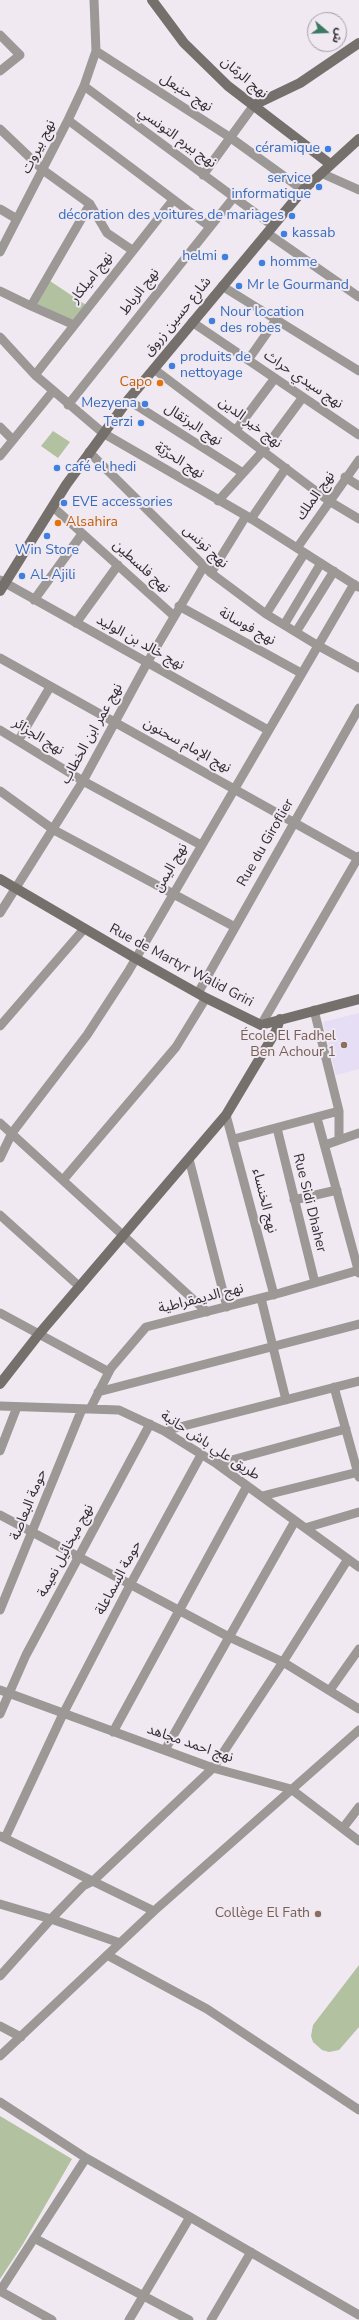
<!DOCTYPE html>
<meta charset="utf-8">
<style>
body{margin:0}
#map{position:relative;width:359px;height:2320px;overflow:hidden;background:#f0e9f2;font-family:"Nunito Sans","Noto Sans Arabic",sans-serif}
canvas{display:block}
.north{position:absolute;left:307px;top:12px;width:40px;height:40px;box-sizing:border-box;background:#f0e9f2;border:1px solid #a49fa6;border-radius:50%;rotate:109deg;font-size:11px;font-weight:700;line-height:16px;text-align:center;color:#322f33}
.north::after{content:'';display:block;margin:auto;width:14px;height:18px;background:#3c7862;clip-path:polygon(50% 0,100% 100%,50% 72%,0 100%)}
</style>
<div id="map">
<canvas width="359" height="2320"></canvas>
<div class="north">ش</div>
</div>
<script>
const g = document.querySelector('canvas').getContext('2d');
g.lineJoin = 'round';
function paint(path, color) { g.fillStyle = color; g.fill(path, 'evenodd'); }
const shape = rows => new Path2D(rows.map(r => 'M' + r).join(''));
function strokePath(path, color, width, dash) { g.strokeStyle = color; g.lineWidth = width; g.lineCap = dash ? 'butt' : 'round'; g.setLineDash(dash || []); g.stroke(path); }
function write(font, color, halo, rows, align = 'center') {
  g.font = font + ' "Nunito Sans","Noto Sans Arabic",sans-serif'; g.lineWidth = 4; g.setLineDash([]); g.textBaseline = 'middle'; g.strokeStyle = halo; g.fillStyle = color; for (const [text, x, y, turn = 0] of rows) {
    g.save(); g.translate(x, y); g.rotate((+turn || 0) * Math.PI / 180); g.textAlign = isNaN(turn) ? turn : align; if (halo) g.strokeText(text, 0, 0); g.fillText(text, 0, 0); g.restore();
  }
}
const education = shape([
 [359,1013,359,1069,336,1075,323,1022]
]);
const green = shape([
 [50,281,86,305,74,321,36,306],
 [53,431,70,442,58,458,41,446],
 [359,1965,359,2027,339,2050,329,2052,322,2050,313,2042,311,2036,313,2025],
 [0,2116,72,2159,23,2244,0,2279]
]);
const street = shape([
 [94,0,96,51,231,138,303,190],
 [0,35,20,55,0,71],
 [84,86,273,226],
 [68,120,210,227],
 [0,129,43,170,90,204,107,233,132,250],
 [321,173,359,190],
 [203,175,254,105],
 [0,209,17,219],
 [267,233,359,297],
 [0,252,68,120,84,86,96,51],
 [222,286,359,371],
 [0,291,31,306,90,204],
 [31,306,74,325],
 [192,322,359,435],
 [0,337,35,375,103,433,250,518,358,587],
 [248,360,276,320],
 [154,369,329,501,359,519],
 [35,375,173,200],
 [128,400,243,473],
 [68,405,234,197],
 [0,427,13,440],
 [236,430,275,378],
 [89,452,211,573,266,614,317,645,359,668],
 [0,456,53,391],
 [345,477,359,486],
 [218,501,263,451,303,397],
 [53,507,174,616],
 [251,519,286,468],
 [297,548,359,460],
 [211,573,246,516],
 [0,580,268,730],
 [34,600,82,534],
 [179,606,301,673],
 [266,614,304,554],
 [76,623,118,565],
 [284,625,321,563],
 [296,632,334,571],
 [0,658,359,859],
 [0,730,83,781,201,845],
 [18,741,50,687],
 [0,791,54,830,235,927],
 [0,913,83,781,147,663,204,566],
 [198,993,359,708],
 [314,1010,339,1111,339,1139],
 [261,1025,359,856],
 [0,1026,84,929],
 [226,1115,274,1295],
 [317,1118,359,1273],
 [0,1123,207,1312],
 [277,1128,315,1283],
 [234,1139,339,1111],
 [325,1145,359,1133],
 [0,1158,12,1133,87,1035,128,972,354,584],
 [189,1159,227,1307],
 [63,1180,176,1047,206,998],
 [294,1200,337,1190],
 [0,1215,80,1287],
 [261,1298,286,1400],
 [0,1313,109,1372],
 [334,1387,359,1477],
 [98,1392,359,1324],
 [0,1406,119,1410,164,1431,217,1464,359,1567],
 [90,1409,111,1368,146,1327,280,1293,359,1270],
 [164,1431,359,1381],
 [0,1451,17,1407],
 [217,1464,346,1429],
 [262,1496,358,1472],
 [0,1515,229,1637,283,1662,359,1709],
 [305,1528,359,1512],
 [0,1610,82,1409],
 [0,1690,213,1768,291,1789,359,1841],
 [330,1690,359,1649],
 [0,1714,26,1655,150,1424],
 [113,1732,247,1486],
 [165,1750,295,1521],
 [343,1828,359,1807],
 [0,1836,154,1911],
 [5,1838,63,1714,130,1585,201,1455],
 [0,1904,51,1919,120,1943],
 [107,1955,207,2009,359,2110],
 [0,1976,51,1919,83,1886,93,1881,213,1768,283,1662,348,1559],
 [0,2026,21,2037],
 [0,2056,154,1911,359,1730],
 [0,2102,86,2158,190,2217,359,2315],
 [34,2238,189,2320],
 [0,2291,86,2158],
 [0,2291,52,2320],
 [129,2320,190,2217],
 [211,2320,251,2252]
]);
const secondary = shape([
 [152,0,184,43,228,86,330,164],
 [254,105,300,83,359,43],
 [0,591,66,485,128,400,303,190,359,139],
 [0,879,135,958,206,998,261,1025,359,999],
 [0,1384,39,1334,226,1115,276,1031,280,1019]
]);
const markers = [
 [328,149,4,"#3f7fe0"],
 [319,187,4,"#3f7fe0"],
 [292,216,4,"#3f7fe0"],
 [284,234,4,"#3f7fe0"],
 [225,257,4,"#3f7fe0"],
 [262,263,4,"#3f7fe0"],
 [239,286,4,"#3f7fe0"],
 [212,321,4,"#3f7fe0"],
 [172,366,4,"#3f7fe0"],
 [160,383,4,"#e8710a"],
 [145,404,4,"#3f7fe0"],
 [141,423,4,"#3f7fe0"],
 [57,468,4,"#3f7fe0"],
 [64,503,4,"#3f7fe0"],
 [58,523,4,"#e8710a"],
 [47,536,4,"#3f7fe0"],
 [22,576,4,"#3f7fe0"],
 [344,1045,4,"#8d6e63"],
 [318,1914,4,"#8d6e63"]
];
const streetNames = [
 ["نهج الرمّان",244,78,40],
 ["نهج حنبعل",186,93,32],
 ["نهج بيرم التونسي",177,138,36],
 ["نهج بيروت",39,147,-63],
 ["نهج اميلكار",92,278,-52],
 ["نهج الرباط",140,292,-52],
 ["شارع حسين زروق",178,317,-51],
 ["نهج سيدي حراث",303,380,34],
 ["نهج خير الدين",250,423,37],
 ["نهج البرتقال",193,425,33],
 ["نهج الحرّيّة",179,461,32],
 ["نهج الملك",316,496,-55],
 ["نهج تونس",205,547,43],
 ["نهج فلسطين",141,567,42],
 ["نهج فوسانة",247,627,29],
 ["نهج خالد بن الوليد",140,643,29],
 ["نهج عمر ابن الخطاب",92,734,-61],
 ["نهج الجزائر",38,737,32],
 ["نهج الإمام سحنون",187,746,29],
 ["Rue du Giroflier",266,843,-60],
 ["نهج اليمن",171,868,-60],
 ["Rue de Martyr Walid Griri",181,966,28],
 ["نهج الخنساء",264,1201,76],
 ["Rue Sidi Dhaher",309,1203,76],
 ["نهج الديمقراطية",201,1299,-14],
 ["طريق علي باش حانبة",210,1446,33],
 ["حومة البعاصة",29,1505,-68],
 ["نهج ميخائيل نعيمة",66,1551,-62],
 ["حومة السماعلة",119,1578,-62],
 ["نهج احمد مجاهد",190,1744,19]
];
const shopNames = [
 ["céramique",320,149,"right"],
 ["service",311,179,"right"],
 ["informatique",311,195,"right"],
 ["décoration des voitures de mariages",284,216,"right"],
 ["kassab",292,234],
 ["helmi",217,257,"right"],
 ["homme",270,263],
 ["Mr le Gourmand",247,286],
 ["Nour location",220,313],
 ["des robes",220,329],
 ["produits de",180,358],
 ["nettoyage",180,374],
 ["Mezyena",137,404,"right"],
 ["Terzi",133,423,"right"],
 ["café el hedi",65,468],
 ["EVE accessories",72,503],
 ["Win Store",47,551,"center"],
 ["AL Ajili",30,576]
];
const foodNames = [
 ["Capo",152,383],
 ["Alsahira",66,523,"left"]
];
const educationNames = [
 ["École El Fadhel",336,1037],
 ["Ben Achour 1",336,1053],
 ["Collège El Fath",310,1914]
];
paint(education, '#e5def4');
paint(green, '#b2c19f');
strokePath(street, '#9b9895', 9);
strokePath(secondary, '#75706b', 10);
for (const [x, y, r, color] of markers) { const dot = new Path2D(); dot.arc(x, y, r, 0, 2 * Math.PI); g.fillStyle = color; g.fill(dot); strokePath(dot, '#f0e9f2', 1.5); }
write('14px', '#322f33', '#f0e9f2', streetNames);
write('14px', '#366cbe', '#f0e9f2', shopNames, 'left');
write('14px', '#c56008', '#f0e9f2', foodNames, 'right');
write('14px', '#785e54', '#f0e9f2', educationNames, 'right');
</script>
